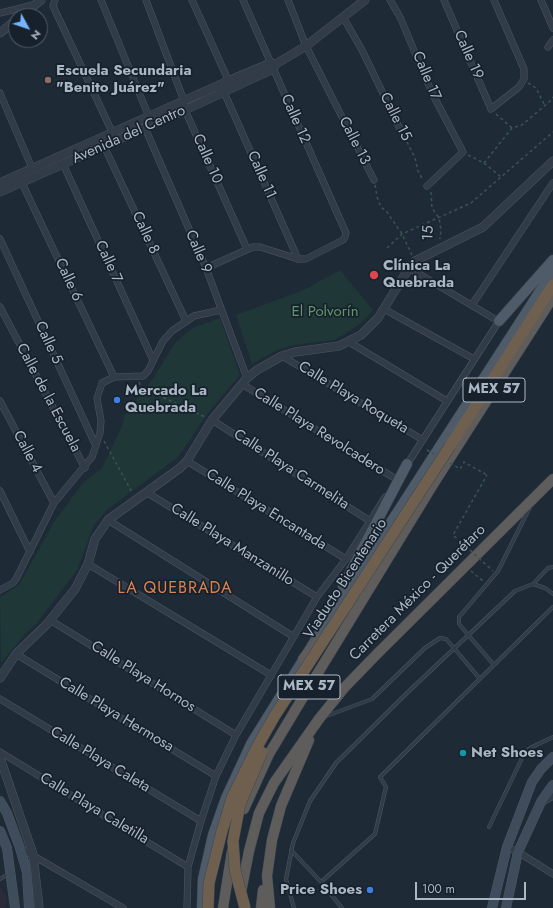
<!DOCTYPE html>
<meta charset="utf-8">
<style>
body{margin:0}
#map{position:relative;width:553px;height:908px;overflow:hidden;background:#1e2b37;font-family:Jost,sans-serif}
canvas{display:block}
.north{position:absolute;left:8px;top:8px;width:40px;height:40px;box-sizing:border-box;background:#17212c;border:1px solid #525d69;border-radius:50%;rotate:130deg;font-size:11px;font-weight:700;line-height:16px;text-align:center;color:#abb7c5}
.north::after{content:'';display:block;margin:auto;width:14px;height:18px;background:#76b5ff;clip-path:polygon(50% 0,100% 100%,50% 72%,0 100%)}
.scale{position:absolute;left:415px;top:882px;width:111px;height:18px;box-sizing:border-box;border:2px solid #abb7c5;border-top:0;padding-left:5px;font-size:12px;line-height:14px;white-space:nowrap;color:#abb7c5;-webkit-text-stroke:3px #17212c;paint-order:stroke}
</style>
<div id="map">
<canvas width="553" height="908"></canvas>
<div class="north">N</div>
<div class="scale">100 m</div>
</div>
<script>
const g = document.querySelector('canvas').getContext('2d');
g.lineJoin = 'round';
function paint(path, color) { g.fillStyle = color; g.fill(path, 'evenodd'); }
const shape = rows => new Path2D(rows.map(r => 'M' + r).join(''));
function strokePath(path, color, width, dash) { g.strokeStyle = color; g.lineWidth = width; g.lineCap = dash ? 'butt' : 'round'; g.setLineDash(dash || []); g.stroke(path); }
function write(font, color, halo, rows, align = 'center') {
  g.font = font + ' Jost,sans-serif'; g.lineWidth = 3.5; g.setLineDash([]); g.textBaseline = 'middle'; g.strokeStyle = halo; g.fillStyle = color; for (const [text, x, y, turn = 0] of rows) {
    g.save(); g.translate(x, y); g.rotate((+turn || 0) * Math.PI / 180); g.textAlign = isNaN(turn) ? turn : align; if (halo) g.strokeText(text, 0, 0); g.fillText(text, 0, 0); g.restore();
  }
}
const medical = shape([
 [2,887,7,899,5,908,0,908,0,888]
]);
const green = shape([
 [340,270,373,310,360,324,335,340,293,345,275,351,252,364,236,315,304,290],
 [220,318,240,375,208,413,178,457,108,509,94,525,77,570,36,624,25,634,1,663,0,597,19,585,54,522,83,483,102,468,122,426,125,414,152,380,176,342,193,328]
]);
const path = shape([
 [528,83,536,88,545,106],
 [496,114,512,128],
 [407,142,415,158,418,171,423,180],
 [468,155,484,163,501,177],
 [484,163,512,128,522,125,549,102,553,97],
 [375,185,377,197,381,207,387,212,402,234,412,255],
 [431,192,432,208,439,218,441,230,440,239],
 [387,248,402,234,471,203,553,132],
 [139,382,141,387,205,417],
 [104,441,133,494],
 [461,542,453,535,487,475],
 [471,571,483,581]
]);
const service = shape([
 [533,584,548,568,553,567],
 [494,665,459,624,459,617,498,571,530,507],
 [324,717,372,699,425,648,440,638,446,639,454,648,480,679],
 [489,827,525,752,532,747,553,737],
 [291,850,321,882],
 [0,879,8,874],
 [294,908,286,879,293,843,310,801,336,763,408,692,515,591,533,584,545,588,553,594],
 [342,908,321,882,375,834,386,787,380,777,553,607]
]);
const minor = shape([
 [55,0,53,6,114,136],
 [101,0,149,117],
 [146,0,184,101,185,110,247,249],
 [192,0,230,84],
 [288,0,306,46,374,180],
 [390,0,400,17,432,93,463,152,427,186],
 [444,0,491,109,519,87,524,79,524,69,494,0],
 [541,0,553,28],
 [0,13,33,5],
 [343,17,362,50,404,137],
 [548,47,553,40],
 [224,92,298,259],
 [0,93,32,168],
 [145,128,206,268,247,378],
 [104,146,186,321],
 [63,164,153,360],
 [22,183,114,377],
 [0,239,96,446],
 [206,268,253,247,260,247,298,259,306,259,343,240,345,237,346,233,243,0],
 [409,268,493,318],
 [472,305,553,183],
 [0,307,85,468],
 [384,309,474,359],
 [349,342,447,401],
 [282,356,423,440],
 [242,384,396,479],
 [0,401,54,503],
 [212,420,370,521],
 [187,461,346,559],
 [406,466,499,321],
 [0,491,30,552],
 [146,492,317,597],
 [108,520,294,637],
 [88,564,271,675],
 [0,590,13,583,16,579,54,503,92,457,100,433,101,421,97,398,102,383,114,377,143,376,148,371,163,341,172,331,194,316,221,310],
 [50,620,236,735],
 [16,654,216,776],
 [0,699,201,821],
 [0,752,188,867],
 [507,847,518,852,553,874],
 [20,848,123,908],
 [187,908,188,867,201,821,216,776,236,735,317,597,346,559,385,497]
]);
const tertiary = shape([
 [21,16,41,0],
 [0,33,16,20],
 [0,183,228,81,271,63,276,64],
 [0,192,185,110,273,69,276,64,306,46,365,0],
 [0,678,16,654,47,624,75,589,88,564,95,539,108,520,180,468,187,461,212,420,247,378,257,370,282,356,295,352,339,346,361,335,378,318,409,268,415,261,483,227,553,161],
 [0,758,33,854,39,908],
 [542,801,553,795]
]);
const secondary = shape([
 [0,801,7,813,20,848,27,872,29,908],
 [0,831,7,848,15,908],
 [492,908,507,847,532,782,541,769,553,757],
 [506,908,518,852,541,802,553,785]
]);
const primary = shape([
 [499,321,553,260],
 [343,586,407,464],
 [202,908,203,879,213,835,226,798,251,744,328,620,553,271]
]);
const trunk = shape([
 [303,659,320,639],
 [244,809,269,754,302,699,434,483,553,297],
 [241,892,249,851,259,813,274,783,319,719,344,688,377,654,553,479],
 [223,908,232,851],
 [261,908,263,890],
 [270,908,267,876,272,840,281,806,309,740]
]);
const motorway = shape([
 [450,446,553,285]
]);
const pathBridge = shape([
 [427,450,434,454],
 [450,463,460,469,464,462,487,475],
 [461,542,493,571]
]);
const motorwayBridge = shape([
 [208,908,209,883,222,831,232,798,257,747,274,717,450,446],
 [245,908,235,870,233,841,240,804,262,752]
]);
const markers = [
 [48,80,4,"#8d6e63"],
 [374,275,5,"#e0444e"],
 [117,400,4,"#3f7fe0"],
 [463,753,4,"#0f9aa8"],
 [370,890,4,"#3f7fe0"]
];
const shields = [
 [494,390,62],
 [309,687,62]
];
const shieldNames = [
 ["MEX 57",494,390],
 ["MEX 57",309,687]
];
const streetNames = [
 ["Calle 19",468,55,66],
 ["Calle 17",426,76,67],
 ["Calle 15",395,117,63],
 ["Calle 12",295,119,66],
 ["Avenida del Centro",129,135,-24],
 ["Calle 13",354,141,63],
 ["Calle 10",207,159,66],
 ["Calle 11",261,175,66],
 ["Calle 8",145,233,65],
 ["15",429,233,-88],
 ["Calle 9",198,252,67],
 ["Calle 7",108,262,65],
 ["Calle 6",68,280,65],
 ["Calle 5",48,343,65],
 ["Calle de la Escuela",48,398,62],
 ["Calle Playa Roqueta",353,398,31],
 ["Calle Playa Revolcadero",319,432,32],
 ["Calle 4",27,452,62],
 ["Calle Playa Carmelita",291,470,33],
 ["Calle Playa Encantada",266,510,32],
 ["Calle Playa Manzanillo",232,545,32],
 ["Viaducto Bicentenario",346,579,-57],
 ["Carretera México - Querétaro",418,593,-45],
 ["Calle Playa Hornos",143,677,32],
 ["Calle Playa Hermosa",116,715,31],
 ["Calle Playa Caleta",100,760,31],
 ["Calle Playa Caletilla",94,809,31]
];
const poiNames = [
 ["Escuela Secundaria",56,71],
 ["\"Benito Juárez\"",56,88],
 ["Clínica La",383,266],
 ["Quebrada",383,283],
 ["Mercado La",125,391],
 ["Quebrada",125,408],
 ["Net Shoes",471,753],
 ["Price Shoes",362,890,"right"]
];
const parkNames = [
 ["El Polvorín",325,312]
];
const neighbourhoodNames = [
 ["LA QUEBRADA",175,589]
];
paint(medical, '#2a2a38');
paint(green, '#203738');
strokePath(service, '#4c5763', 4);
strokePath(minor, '#4c5763', 7);
strokePath(tertiary, '#4c5763', 9);
strokePath(secondary, '#4c5763', 10);
strokePath(primary, '#3b4551', 11);
strokePath(trunk, '#3c4752', 11);
strokePath(motorway, '#3c4752', 12);
strokePath(path, '#3a5353', 1.5, [3, 3]);
strokePath(service, '#313c48', 3);
strokePath(minor, '#313c48', 6);
strokePath(tertiary, '#313c48', 8);
strokePath(secondary, '#3f4c5b', 9);
strokePath(primary, '#4f5b68', 10);
strokePath(trunk, '#5e5d5b', 10);
strokePath(motorway, '#6e5f4e', 11);
strokePath(motorwayBridge, '#3c4752', 12, []);
strokePath(pathBridge, '#3a5353', 1.5, [3, 3]);
strokePath(motorwayBridge, '#6e5f4e', 11);
for (const [x, y, r, color] of markers) { const dot = new Path2D(); dot.arc(x, y, r, 0, 2 * Math.PI); g.fillStyle = color; g.fill(dot); strokePath(dot, '#17212c', 1.5); }
for (const [x, y, w] of shields) { const box = new Path2D(); box.roundRect(x - w / 2, y - 12, w, 24, 3); g.fillStyle = '#17212c'; g.fill(box); strokePath(box, '#abb7c5', 1); }
write('bold 14px', '#abb7c5', null, shieldNames);
write('15px', '#abb7c5', '#17212c', streetNames);
write('bold 15px', '#abb7c5', '#17212c', poiNames, 'left');
write('15px', '#62966a', '#17212c', parkNames);
g.letterSpacing = '1px';
write('16px', '#da8251', '#17212c', neighbourhoodNames);
g.letterSpacing = '0px';
</script>
